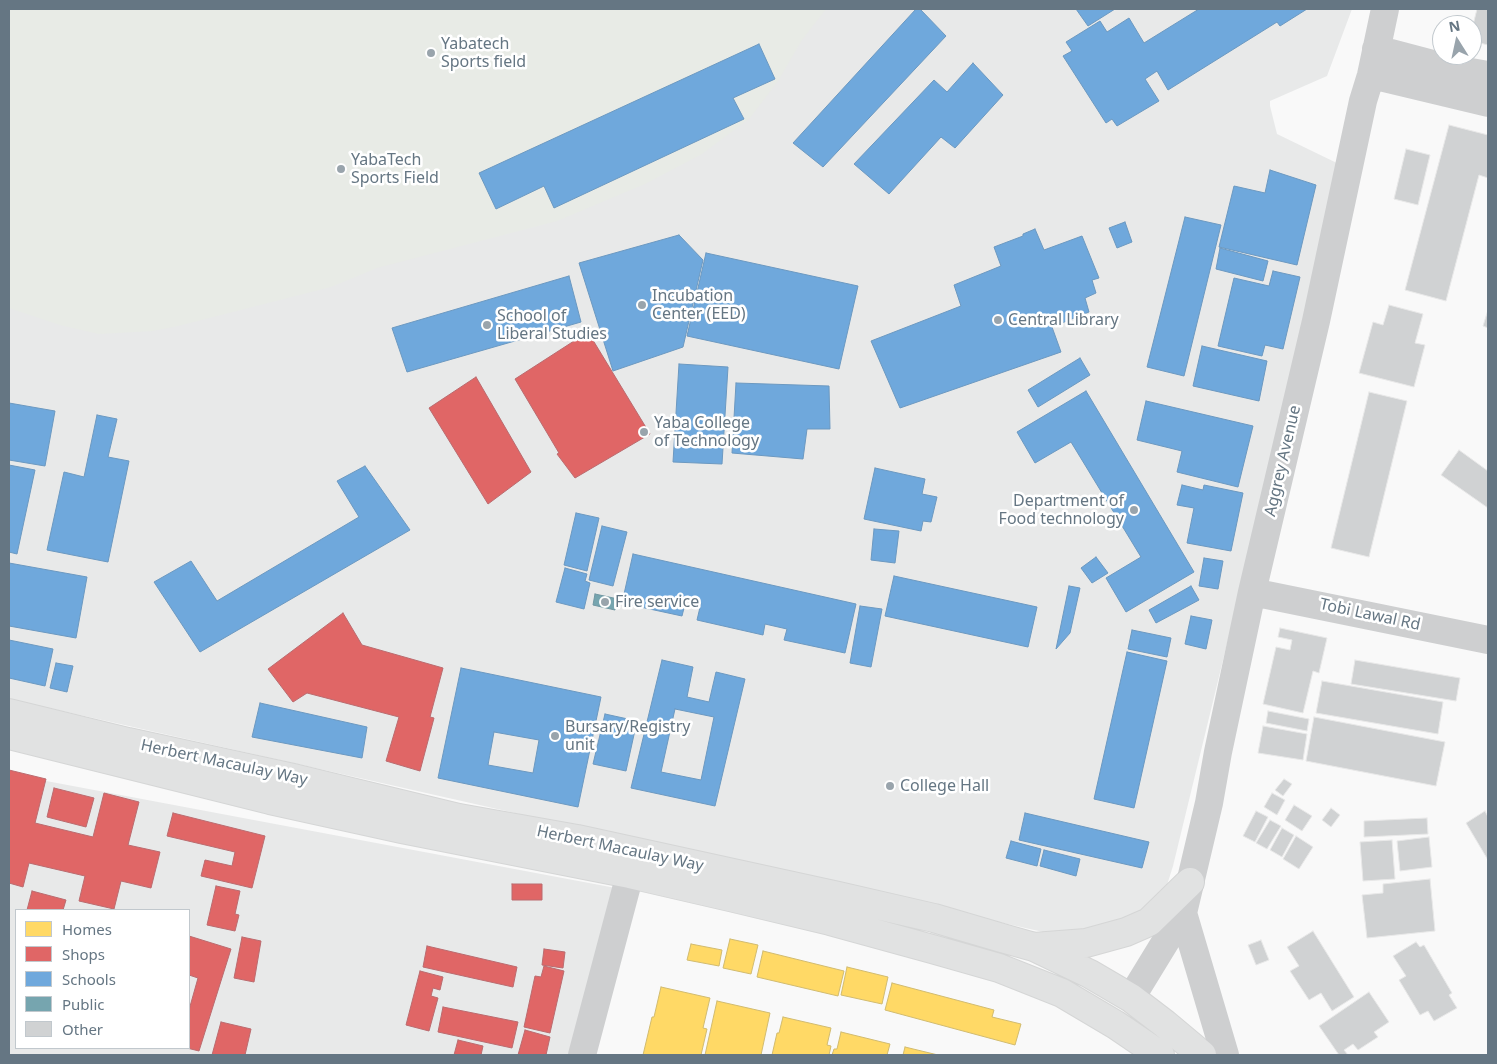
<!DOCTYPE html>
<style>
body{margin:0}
#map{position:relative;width:1497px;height:1064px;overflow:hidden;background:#f9f9f9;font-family:"Noto Sans",sans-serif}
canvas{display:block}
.frame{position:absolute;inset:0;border:10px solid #657683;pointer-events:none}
.legend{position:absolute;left:15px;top:909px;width:175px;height:140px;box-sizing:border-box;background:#fff;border:1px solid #c1c8cd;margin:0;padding:6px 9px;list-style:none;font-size:15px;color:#657683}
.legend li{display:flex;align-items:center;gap:10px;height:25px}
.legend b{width:25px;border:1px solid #c1c8cd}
.north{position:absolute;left:1432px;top:15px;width:50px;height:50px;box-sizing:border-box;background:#fff;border:1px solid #c1c8cd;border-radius:50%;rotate:350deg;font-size:14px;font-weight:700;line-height:20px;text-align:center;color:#657683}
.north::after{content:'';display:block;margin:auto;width:18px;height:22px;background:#99a4ac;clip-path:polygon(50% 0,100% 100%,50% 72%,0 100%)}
</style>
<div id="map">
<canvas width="1497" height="1064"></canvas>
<div class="frame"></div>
<ul class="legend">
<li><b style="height:14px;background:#ffd966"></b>Homes</li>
<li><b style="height:14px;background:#e06666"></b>Shops</li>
<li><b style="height:14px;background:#6fa8dc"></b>Schools</li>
<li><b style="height:14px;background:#76a5af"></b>Public</li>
<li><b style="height:14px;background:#d0d2d3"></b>Other</li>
</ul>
<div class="north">N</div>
</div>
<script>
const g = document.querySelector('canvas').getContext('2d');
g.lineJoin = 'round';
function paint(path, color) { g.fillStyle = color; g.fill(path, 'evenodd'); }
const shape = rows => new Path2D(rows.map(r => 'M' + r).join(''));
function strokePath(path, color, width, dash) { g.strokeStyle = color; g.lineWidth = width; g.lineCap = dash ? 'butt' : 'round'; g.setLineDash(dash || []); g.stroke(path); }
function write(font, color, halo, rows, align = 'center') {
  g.font = font + ' "Noto Sans",sans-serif'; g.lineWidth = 5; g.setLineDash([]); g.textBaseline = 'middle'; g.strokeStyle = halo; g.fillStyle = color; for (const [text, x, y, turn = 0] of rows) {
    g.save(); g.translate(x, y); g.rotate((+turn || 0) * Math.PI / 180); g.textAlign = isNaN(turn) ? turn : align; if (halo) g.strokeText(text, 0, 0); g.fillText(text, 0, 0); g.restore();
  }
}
const built = shape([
 [9,9,1352,9,1327,76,1270,101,1270,106,1277,134,1343,166,1173,866,1162,901,1112,930,1052,934,9,699],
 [9,774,621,889,571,1055,9,1055],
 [16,910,189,910,189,1048,16,1048]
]);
const green = shape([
 [9,9,826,9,802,40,778,81,750,118,702,154,645,184,557,221,377,268,331,287,174,327,153,331,99,334,60,325,9,308]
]);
const homes = shape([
 [730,939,758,945,751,974,723,968,730,939],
 [691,944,722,950,719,966,687,960,691,944],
 [763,951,844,971,838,996,757,977,763,951],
 [847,967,888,977,882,1004,841,995,847,967],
 [892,983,994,1010,992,1017,1021,1024,1015,1045,885,1010,892,983],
 [661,987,710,998,703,1028,707,1029,701,1055,643,1055,652,1017,654,1017,661,987],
 [717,1001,770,1013,761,1055,705,1055,717,1001],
 [783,1017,831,1028,827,1045,831,1046,829,1055,772,1055,777,1033,779,1033,783,1017],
 [841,1032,890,1044,887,1055,832,1055,834,1049,837,1049,841,1032],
 [905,1047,938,1055,903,1055,905,1047]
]);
const shops = shape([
 [588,332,650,434,575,478,557,454,559,453,515,379,588,332],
 [476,377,531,472,488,504,429,408,476,377],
 [343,613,362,645,443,668,430,717,434,718,420,771,386,761,399,717,307,693,293,702,268,669,343,613],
 [9,770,46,779,35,823,93,837,104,793,139,802,128,845,160,852,151,888,121,881,114,909,79,901,85,876,29,863,23,887,9,883,9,770],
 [54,788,94,798,86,827,47,817,54,788],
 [173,813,265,836,252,888,201,876,205,860,232,866,235,852,167,836,173,813],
 [512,884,542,884,542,900,512,900,512,884],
 [216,886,240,891,235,914,239,915,235,931,207,925,216,886],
 [32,891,66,900,63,910,27,910,32,891],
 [189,936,231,949,199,1051,187,1048,189,1048,189,1010,198,978,189,975,189,936],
 [242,937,261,941,254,982,234,978,242,937],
 [427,946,517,967,513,987,423,967,427,946],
 [544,949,565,952,563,968,542,965,544,949],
 [544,966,564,971,550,1033,524,1027,535,976,541,977,544,966],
 [420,971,443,977,440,990,433,988,431,996,438,998,429,1031,406,1025,420,971],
 [443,1007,518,1022,512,1048,438,1032,443,1007],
 [221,1022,251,1029,245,1055,212,1055,221,1022],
 [525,1030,550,1037,546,1055,518,1055,525,1030],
 [458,1040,483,1046,481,1055,454,1055,458,1040]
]);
const schools = shape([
 [916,9,920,9,946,36,823,167,793,143,916,9],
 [1076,9,1115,9,1088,26,1076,9],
 [1199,9,1307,9,1280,26,1277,22,1168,90,1157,71,1145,79,1159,101,1117,126,1112,119,1106,123,1063,56,1072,51,1066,42,1100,21,1107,32,1129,18,1144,43,1199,9],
 [759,44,775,79,733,98,744,119,554,208,544,186,496,209,479,173,759,44],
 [973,63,1003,95,955,148,941,137,889,194,854,164,934,80,947,92,973,63],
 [1270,170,1316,185,1297,265,1219,247,1234,186,1265,193,1270,170],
 [1185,217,1221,225,1184,376,1147,367,1185,217],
 [1125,222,1132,242,1117,248,1109,228,1125,222],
 [1035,229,1044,250,1082,236,1099,278,1092,280,1096,293,1085,298,1089,312,1052,327,1061,352,900,408,871,341,961,306,954,285,1001,266,994,247,1023,236,1023,234,1035,229],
 [679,235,703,260,683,347,613,371,579,263,679,235],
 [1220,248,1268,261,1263,281,1216,269,1220,248],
 [706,253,858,286,839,369,687,336,706,253],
 [1273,271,1300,277,1283,349,1265,345,1262,356,1218,346,1234,278,1269,286,1273,271],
 [569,276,581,322,407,372,392,328,569,276],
 [1202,346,1267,361,1259,401,1193,386,1202,346],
 [1080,358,1090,375,1038,407,1028,390,1080,358],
 [679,364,728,367,722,464,673,462,679,364],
 [736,383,829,386,830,429,807,429,803,459,732,453,736,383],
 [1086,391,1194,572,1126,612,1106,578,1141,557,1071,442,1035,463,1017,432,1086,391],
 [1146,401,1253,426,1238,487,1177,472,1182,451,1137,440,1146,401],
 [9,403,55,411,45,466,9,460,9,403],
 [97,415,117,419,108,457,129,461,108,562,47,550,64,472,84,477,97,415],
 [9,465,35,470,17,554,9,552,9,465],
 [365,466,410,530,200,652,154,582,191,561,217,601,359,517,337,481,365,466],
 [875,468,925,479,922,494,937,497,931,522,923,521,921,531,864,519,875,468],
 [1182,485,1203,490,1204,485,1243,493,1231,551,1187,543,1194,508,1177,505,1182,485],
 [576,513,599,518,587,571,564,565,576,513],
 [602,526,627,532,613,586,589,580,602,526],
 [874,529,899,531,895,563,871,560,874,529],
 [633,554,856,604,845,653,784,640,787,629,765,624,763,635,697,620,701,603,686,600,682,616,622,603,633,554],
 [1096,557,1108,573,1092,583,1081,568,1096,557],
 [1204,558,1223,561,1218,589,1199,586,1204,558],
 [9,563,87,577,76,638,9,626,9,563],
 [565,568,587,574,585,581,590,583,584,609,556,602,565,568],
 [894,576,1037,607,1028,647,885,616,894,576],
 [1069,586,1080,588,1070,633,1056,649,1069,586],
 [1191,586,1199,600,1156,623,1149,610,1191,586],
 [860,606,882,609,871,667,850,663,860,606],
 [1191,616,1212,620,1206,649,1185,644,1191,616],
 [1132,630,1171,638,1167,657,1128,649,1132,630],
 [9,640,53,649,45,686,9,678,9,640],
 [1127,652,1167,661,1134,808,1094,799,1127,652],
 [662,660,693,667,687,697,709,702,716,672,745,679,715,806,631,788,662,660],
 [675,709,714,717,701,780,661,772,675,709],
 [56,663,73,666,67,692,50,688,56,663],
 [461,668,601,697,578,807,438,778,461,668],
 [494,732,539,740,533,773,488,765,494,732],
 [260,703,367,727,362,758,252,737,260,703],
 [605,714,637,721,626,771,593,764,605,714],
 [1025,813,1149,842,1142,868,1019,840,1025,813],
 [1011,841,1041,849,1037,866,1006,858,1011,841],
 [1044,850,1080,859,1076,876,1040,866,1044,850]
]);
const public = shape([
 [595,594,618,599,615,610,593,605,595,594]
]);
const building = shape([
 [1477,9,1488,9,1488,45,1472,41,1472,29,1477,9],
 [1449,125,1488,135,1488,178,1479,175,1446,301,1405,290,1449,125],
 [1406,149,1430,155,1418,205,1394,199,1406,149],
 [1389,305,1423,314,1415,343,1425,345,1414,387,1359,373,1373,322,1383,325,1389,305],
 [1488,310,1488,328,1483,326,1488,310],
 [1369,392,1407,401,1369,557,1331,548,1369,392],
 [1459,450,1488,471,1488,508,1441,475,1459,450],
 [1280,628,1327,638,1319,673,1313,671,1303,713,1263,704,1276,647,1290,650,1292,640,1278,637,1280,628],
 [1355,660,1460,678,1456,701,1351,684,1355,660],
 [1322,681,1443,702,1438,734,1316,713,1322,681],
 [1268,711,1309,719,1307,731,1266,723,1268,711],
 [1314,717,1445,742,1436,786,1306,761,1314,717],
 [1263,726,1307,734,1303,760,1258,753,1263,726],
 [1284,779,1292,784,1283,796,1275,790,1284,779],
 [1272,793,1285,800,1277,815,1264,807,1272,793],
 [1294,805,1312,816,1302,831,1285,820,1294,805],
 [1331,808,1340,815,1331,827,1322,820,1331,808],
 [1256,811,1268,817,1255,842,1243,836,1256,811],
 [1485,811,1488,817,1488,860,1466,823,1485,811],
 [1427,818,1428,834,1364,837,1364,821,1427,818],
 [1270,820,1281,826,1267,849,1256,843,1270,820],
 [1282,828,1294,835,1282,857,1270,850,1282,828],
 [1296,836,1313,847,1299,869,1283,859,1296,836],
 [1429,837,1432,867,1400,871,1397,841,1429,837],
 [1392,840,1395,879,1363,881,1360,842,1392,840],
 [1430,879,1435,931,1367,938,1362,895,1383,893,1383,884,1430,879],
 [1313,931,1354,997,1332,1011,1321,993,1309,1000,1290,971,1299,966,1287,947,1313,931],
 [1261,940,1269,960,1256,965,1248,945,1261,940],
 [1416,942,1420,947,1424,945,1452,993,1449,995,1457,1008,1434,1021,1428,1011,1420,1015,1399,980,1406,976,1393,956,1416,942],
 [1369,992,1389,1022,1374,1032,1378,1037,1358,1050,1353,1044,1344,1050,1348,1055,1339,1055,1319,1026,1369,992]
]);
const minor = shape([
 [1376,49,1448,68,1488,75],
 [1371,75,1488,103],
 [1252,592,1488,640],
 [1183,913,1225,1055],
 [1131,998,1183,913,1209,803,1218,752,1252,592,1316,321,1363,101,1371,75,1385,9],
 [582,1055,630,874]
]);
const highway = shape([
 [9,713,128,742,293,778,459,818,577,839,838,896,934,918,1002,938,1034,947,1090,974,1131,998,1165,1024,1202,1055],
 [9,735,270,800,402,829,630,874,734,898,830,921,932,949,999,968,1062,993,1116,1025,1160,1055],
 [1034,947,1086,943,1126,932,1149,922,1190,882]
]);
const markers = [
 [431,53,5,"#99a4ac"],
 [341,169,5,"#99a4ac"],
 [642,305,5,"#99a4ac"],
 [998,320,5,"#99a4ac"],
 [487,325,5,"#99a4ac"],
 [644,432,5,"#99a4ac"],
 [1134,510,5,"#99a4ac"],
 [605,602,5,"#99a4ac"],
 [555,736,5,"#99a4ac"],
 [890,786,5,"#99a4ac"]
];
const poiNames = [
 ["Yabatech",441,44],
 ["Sports field",441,62],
 ["YabaTech",351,160],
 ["Sports Field",351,178],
 ["Incubation",652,296],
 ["Center (EED)",652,314],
 ["School of",497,316],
 ["Liberal Studies",497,334],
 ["Central Library",1008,320],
 ["Yaba College",654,423],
 ["of Technology",654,441],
 ["Department of",1124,501,"right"],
 ["Food technology",1124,519,"right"],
 ["Fire service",615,602],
 ["Bursary/Registry",565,727],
 ["unit",565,745],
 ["College Hall",900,786]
];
const streetNames = [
 ["Aggrey Avenue",1283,461,-77],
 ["Tobi Lawal Rd",1370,615,12],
 ["Herbert Macaulay Way",224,763,12],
 ["Herbert Macaulay Way",620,849,12]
];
paint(built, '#e8e9e9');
paint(green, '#e8ebe6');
paint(homes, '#ffd966');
strokePath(homes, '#d1bb6f', 1);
paint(shops, '#e06666');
strokePath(shops, '#bb6b6f', 1);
paint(schools, '#6fa8dc');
strokePath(schools, '#6c99c1', 1);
paint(public, '#76a5af');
strokePath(public, '#7197a2', 1);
paint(building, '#d0d2d3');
strokePath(building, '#e8e8e8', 1);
strokePath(highway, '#d5d6d6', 30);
strokePath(minor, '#cecfd0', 28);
strokePath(highway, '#e1e2e2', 28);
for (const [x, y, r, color] of markers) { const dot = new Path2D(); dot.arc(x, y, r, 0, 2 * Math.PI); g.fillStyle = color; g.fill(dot); strokePath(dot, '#fff', 2); }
write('16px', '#657683', '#fff', poiNames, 'left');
write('16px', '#657683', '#fff', streetNames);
</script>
